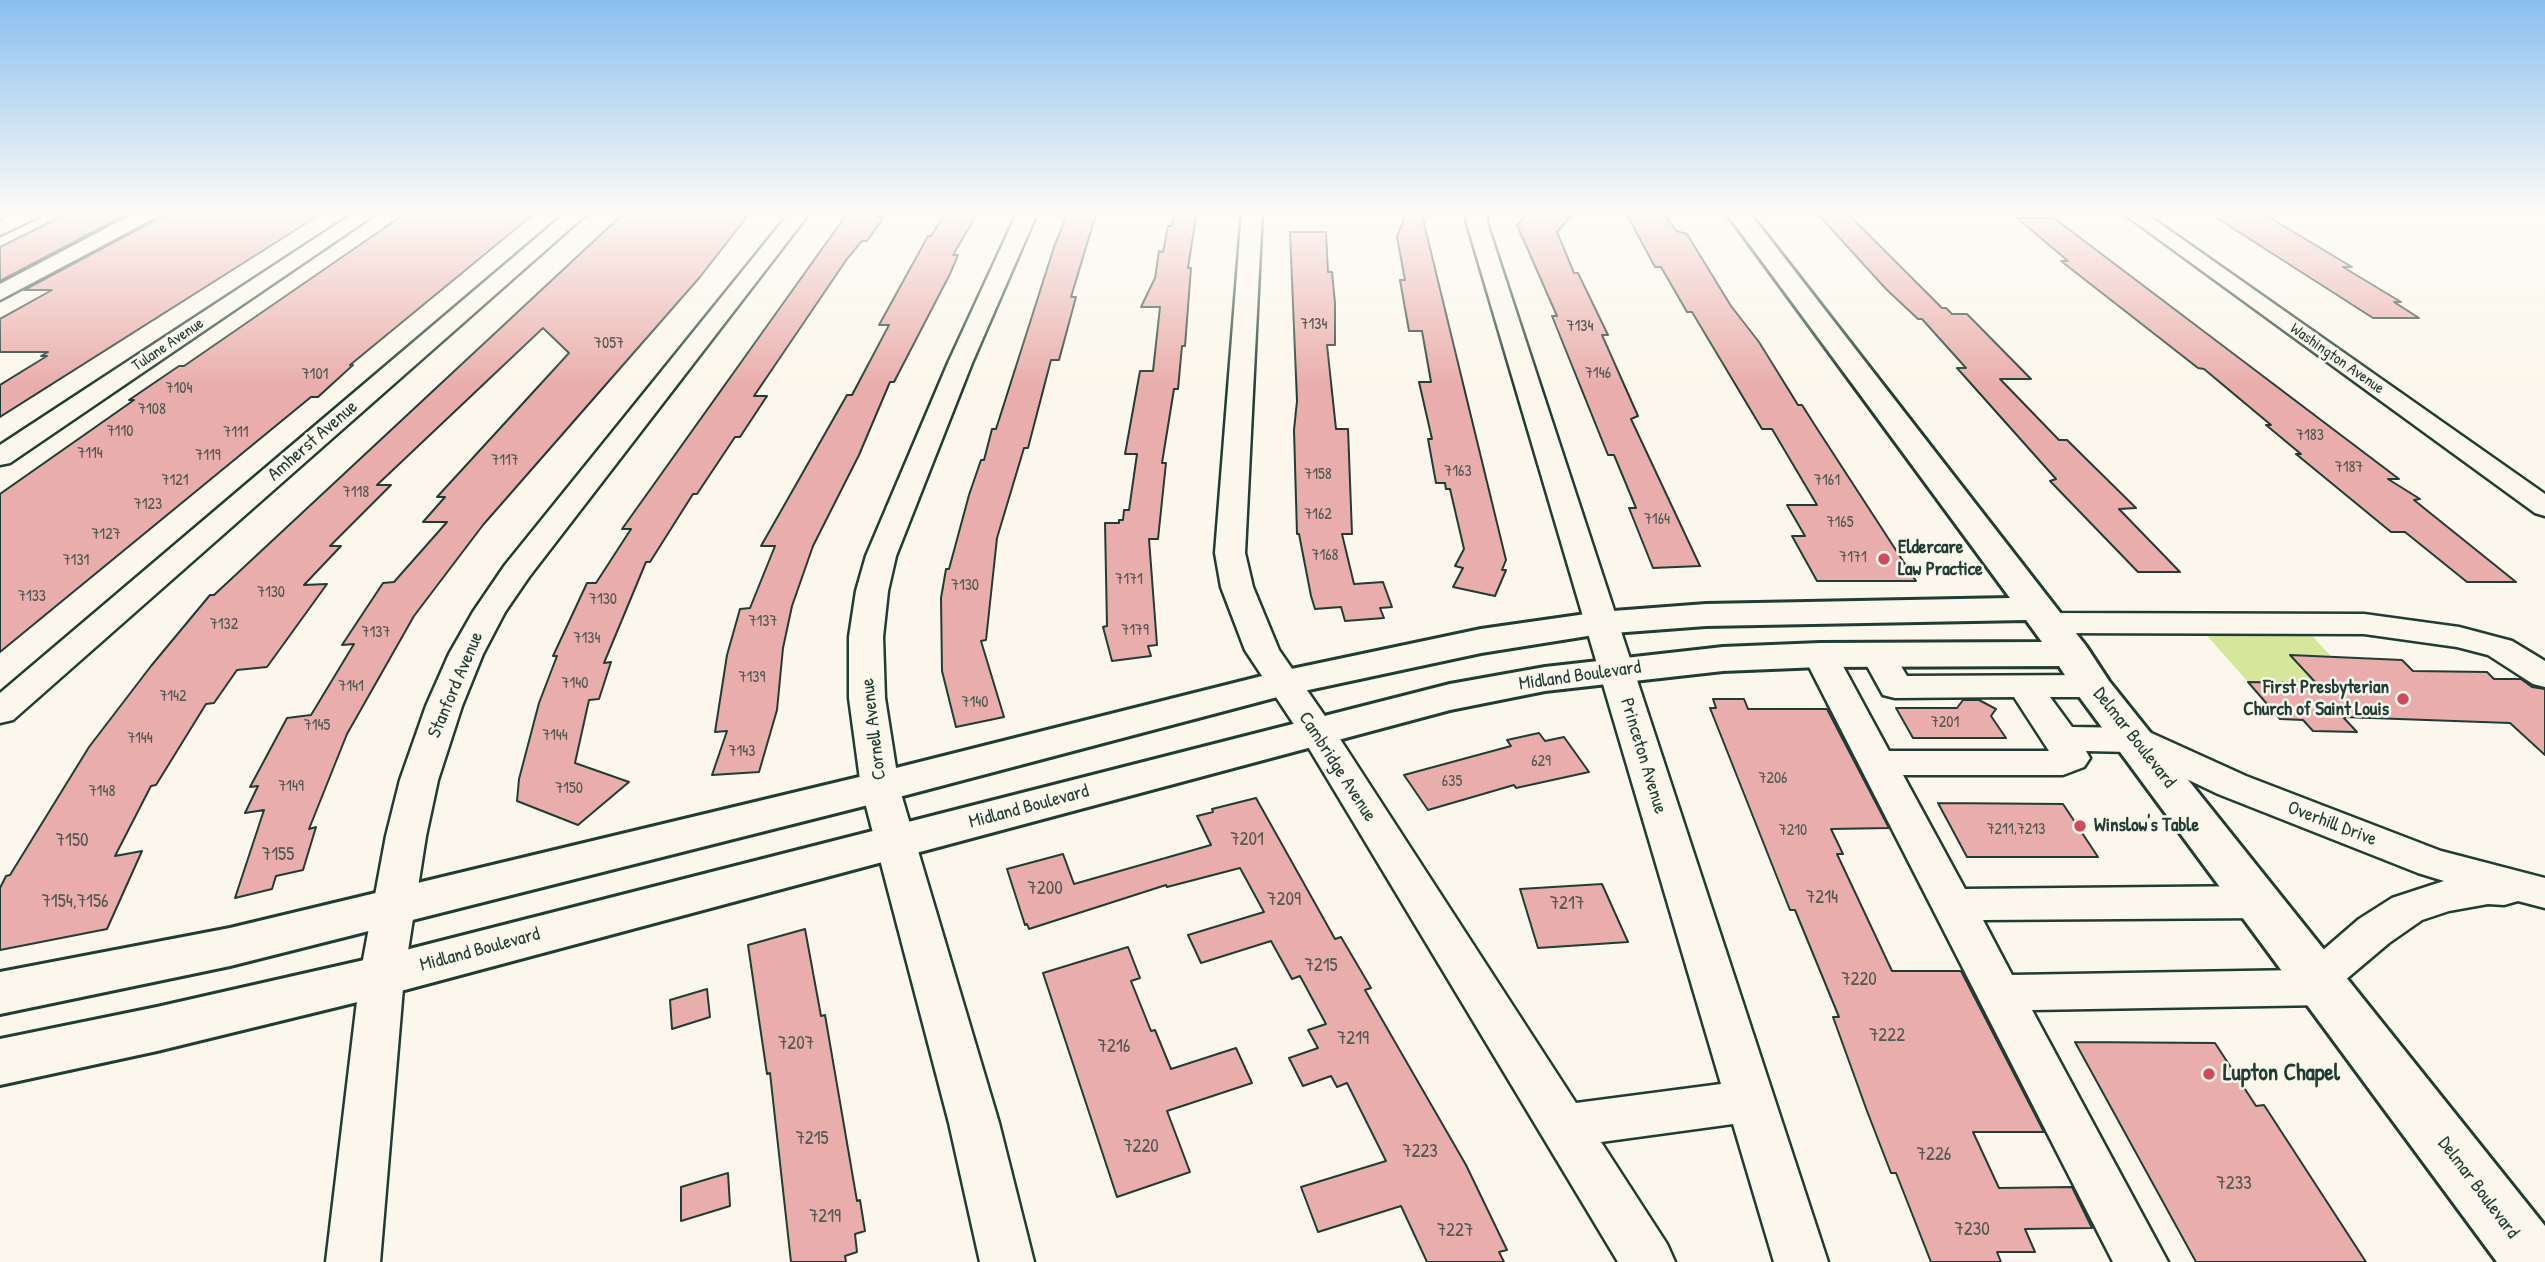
<!DOCTYPE html>
<style>
body{margin:0}
canvas{display:block;background:#fbf7ec}
</style>
<canvas width="2545" height="1262"></canvas>
<script>
const g = document.querySelector('canvas').getContext('2d');
g.lineJoin = 'round';
function paint(path, color) { g.fillStyle = color; g.fill(path, 'evenodd'); }
const shape = rows => new Path2D(rows.map(r => 'M' + r).join(''));
function strokePath(path, color, width, dash) { g.strokeStyle = color; g.lineWidth = width; g.lineCap = dash ? 'butt' : 'round'; g.setLineDash(dash || []); g.stroke(path); }
function write(font, color, halo, rows, align = 'center') {
  g.font = font + ' "Patrick Hand",sans-serif'; g.lineWidth = 5; g.setLineDash([]); g.textBaseline = 'middle'; g.strokeStyle = halo; g.fillStyle = color; for (const [text, x, y, turn = 0] of rows) {
    g.save(); g.translate(x, y); g.rotate((+turn || 0) * Math.PI / 180); g.textAlign = isNaN(turn) ? turn : align; if (halo) g.strokeText(text, 0, 0); g.fillText(text, 0, 0); g.restore();
  }
}
const green = shape([
 [2195,622,2301,624,2331,656,2291,655,2316,683,2248,682]
]);
const building = shape([
 [849,211,882,211,877,217,884,217,867,241,862,241,847,259,754,396,767,396,740,437,735,437,697,494,693,494,650,562,646,562,604,663,611,662,599,699,589,700,575,763,629,782,578,825,517,801,519,779,539,703,557,656,553,656,587,583,596,583,631,529,622,529,849,211],
 [947,211,979,211,953,255,958,255,950,274,894,382,890,382,859,455,813,546,792,606,783,648,777,710,759,772,712,775,727,731,715,732,727,655,740,609,750,608,775,546,761,546,847,395,852,395,889,325,879,325,928,236,931,236,947,211],
 [1069,211,1099,211,1093,224,1071,297,1076,297,1059,360,1051,360,1028,448,1024,448,997,538,986,640,981,641,1004,717,956,727,942,671,941,598,946,569,949,569,969,495,981,460,984,460,992,429,996,429,1055,244,1069,211],
 [1176,211,1197,211,1188,268,1191,268,1185,346,1182,346,1178,389,1174,389,1162,463,1166,463,1158,539,1149,539,1157,645,1148,646,1151,656,1112,661,1103,627,1107,626,1105,523,1119,523,1119,520,1123,520,1124,510,1129,510,1137,454,1125,454,1140,371,1153,371,1160,307,1141,307,1155,278,1159,251,1163,252,1168,226,1171,226,1176,211],
 [1407,211,1421,211,1506,560,1502,570,1506,570,1495,596,1453,587,1463,568,1455,566,1464,549,1450,489,1446,489,1445,483,1436,483,1428,439,1432,439,1419,382,1431,382,1422,331,1409,331,1400,280,1405,280,1397,237,1407,211],
 [1815,211,1845,211,1942,308,1946,308,1952,314,1967,314,2031,379,2000,379,2059,440,2067,440,2136,508,2119,509,2180,572,2138,572,2050,481,2056,479,1957,368,1966,368,1922,319,1918,319,1886,289,1815,211],
 [2206,211,2259,211,2352,267,2343,267,2401,302,2394,302,2419,318,2373,318,2206,211],
 [70,212,131,212,0,281,0,247,70,212],
 [165,212,324,212,0,417,0,385,47,356,41,356,48,352,0,352,0,319,52,290,24,290,161,217,165,212],
 [625,212,749,214,700,277,483,525,414,616,347,734,309,829,316,827,303,870,276,876,272,889,235,898,264,810,245,813,258,786,250,787,287,718,311,715,354,644,342,645,383,583,394,582,447,522,423,522,445,497,437,497,569,353,543,328,377,485,391,485,330,546,341,546,304,585,327,584,267,667,237,670,214,703,206,704,156,785,151,786,115,856,142,851,107,929,0,950,0,888,6,876,10,875,89,747,151,666,210,595,214,595,625,212],
 [1528,212,1574,213,1557,232,1574,273,1578,273,1608,335,1602,335,1638,416,1631,419,1700,566,1653,568,1629,508,1636,508,1614,455,1608,455,1552,316,1557,316,1517,225,1528,212],
 [406,213,535,213,350,365,353,365,318,397,311,397,300,406,0,652,0,494,134,400,129,400,179,366,184,366,406,213],
 [1626,213,1664,213,1676,231,1687,234,1731,306,1759,342,1798,405,1802,405,1816,427,1916,581,1817,581,1792,536,1805,536,1787,505,1817,505,1772,429,1762,429,1692,312,1687,312,1661,267,1655,267,1626,213],
 [2017,218,2054,218,2399,479,2388,479,2420,499,2414,500,2516,582,2467,582,2405,532,2391,532,2296,454,2301,454,2266,425,2271,425,2204,369,2198,368,2061,261,2068,261,2017,218],
 [1290,232,1326,232,1328,272,1332,272,1335,303,1335,345,1327,345,1336,429,1348,429,1352,534,1342,534,1354,584,1383,582,1392,607,1380,608,1384,618,1345,621,1341,607,1315,609,1311,596,1299,534,1297,534,1294,430,1297,401,1290,232],
 [2290,655,2402,660,2413,671,2487,672,2494,679,2521,679,2532,687,2545,689,2545,755,2510,723,2343,717,2357,732,2313,731,2303,720,2280,719,2248,682,2316,683,2290,655],
 [1713,699,1744,699,1748,709,1827,709,1889,828,1831,829,1843,854,1837,854,1892,971,1961,971,2044,1132,1973,1132,1999,1188,2072,1187,2092,1228,2025,1229,2035,1252,1997,1252,2001,1262,1931,1262,1896,1173,1891,1173,1867,1111,1833,1017,1839,1017,1795,910,1790,910,1710,708,1716,708,1713,699],
 [1963,700,1979,700,1996,709,1991,716,2006,738,1913,738,1896,708,1957,708,1963,700],
 [1539,733,1545,741,1564,737,1589,772,1516,788,1514,785,1428,810,1404,775,1511,746,1507,740,1539,733],
 [1256,798,1335,939,1341,937,1371,988,1365,990,1466,1165,1507,1250,1499,1252,1504,1262,1427,1262,1401,1206,1318,1232,1301,1187,1386,1161,1347,1083,1337,1087,1331,1076,1303,1086,1289,1058,1318,1048,1308,1030,1326,1024,1300,976,1292,979,1271,941,1201,963,1188,935,1264,912,1240,868,1167,887,1166,885,1029,929,1027,924,1025,925,1007,869,1063,854,1074,884,1211,845,1197,816,1213,812,1212,809,1256,798],
 [1938,803,2063,804,2098,857,1967,857,1938,803],
 [1602,884,1628,942,1538,948,1520,889,1602,884],
 [805,929,821,1016,825,1015,857,1201,860,1200,865,1231,855,1234,857,1252,845,1256,846,1262,791,1262,770,1073,767,1074,748,945,805,929],
 [1128,947,1140,978,1131,981,1151,1031,1155,1030,1171,1069,1236,1048,1252,1083,1167,1111,1190,1172,1117,1197,1043,973,1128,947],
 [707,989,710,1017,672,1029,670,1000,707,989],
 [2075,1042,2215,1043,2256,1106,2264,1105,2366,1262,2196,1262,2075,1042],
 [728,1173,730,1206,681,1221,681,1187,728,1173]
]);
const minor = shape([
 [0,211,39,211,41,213,38,217,0,235,0,221,4,219,0,219,0,211],
 [139,211,163,211,160,215,0,300,0,284,139,211],
 [357,211,380,211,10,463,0,465,0,445,357,211],
 [568,211,590,211,13,720,0,723,0,693,568,211],
 [791,211,811,211,529,577,505,612,483,654,462,706,438,780,426,836,404,976,380,1262,326,1262,360,976,386,836,400,780,426,706,449,654,473,612,505,565,791,211],
 [1018,211,1038,211,972,363,896,556,888,591,883,637,885,698,899,787,999,1123,1034,1262,980,1262,949,1123,861,787,849,698,849,637,856,591,866,556,948,363,1018,211],
 [1242,211,1262,211,1245,553,1253,587,1279,650,1329,722,1576,1103,1721,1084,1466,220,1470,211,1490,211,1486,220,1828,1262,1774,1262,1733,1124,1601,1142,1667,1244,1675,1262,1618,1262,1301,735,1245,650,1221,587,1215,553,1242,211],
 [2120,211,2142,211,2545,494,2545,516,2535,513,2120,211],
 [2048,613,2364,614,2459,627,2512,641,2545,661,2545,687,2533,684,2488,655,2457,647,2364,634,2048,633,2036,630,2032,623,2036,616,2048,613],
 [1820,645,1832,648,1837,655,1889,751,2049,751,2014,697,1895,698,1883,695,1861,655,1866,648,1878,645,1890,648,1907,676,2092,675,2104,678,2110,686,2104,694,2092,697,2050,697,2072,727,2136,728,2149,732,2246,776,2441,851,2545,878,2545,908,2518,901,2504,905,2488,904,2449,911,2422,920,2389,943,2344,981,2347,987,2341,1000,2325,1005,2032,1010,2168,1262,2113,1262,1803,655,1808,648,1820,645],
 [2086,751,2130,752,2218,794,2418,873,2444,881,2392,898,2359,919,2300,970,2012,975,1983,920,2260,918,2275,913,2281,902,2275,891,2260,886,1965,889,1903,775,2063,775,2084,767,2090,758,2086,751]
]);
const major = shape([
 [1725,211,1748,211,2086,646,2109,681,2545,1226,2545,1262,2497,1262,2078,695,2059,666,1820,667,1723,671,1545,691,1450,710,382,996,157,1051,0,1085,0,1039,157,1007,382,956,1450,684,1545,667,1723,647,1820,643,2042,642,2026,620,1706,626,1600,634,1481,653,1285,695,880,802,230,966,0,1014,0,972,230,928,880,772,1282,671,1481,629,1600,612,1706,604,2010,598,1725,211]
]);
const markers = [
 [1884,559,7,"#d1495b"],
 [2403,699,7,"#d1495b"],
 [2080,826,7,"#d1495b"],
 [2209,1074,7,"#d1495b"]
];
const numberNames = [
 ["7134",1314,325],
 ["7134",1580,327],
 ["7057",609,344],
 ["7146",1598,374],
 ["7101",315,375],
 ["7104",179,389],
 ["7108",152,410],
 ["7110",120,432],
 ["7111",236,433],
 ["7183",2310,436],
 ["7114",90,454],
 ["7119",208,456],
 ["7117",505,461],
 ["7187",2349,468],
 ["7163",1458,472],
 ["7158",1318,475],
 ["7121",175,481],
 ["7161",1827,481],
 ["7118",356,493],
 ["7123",148,505],
 ["7162",1318,515],
 ["7164",1657,520],
 ["7165",1840,523],
 ["7127",106,535],
 ["7168",1325,556],
 ["7171",1853,558],
 ["7131",76,561],
 ["7171",1129,580],
 ["7130",965,586],
 ["7130",271,593],
 ["7133",32,597],
 ["7130",603,600],
 ["7137",763,622],
 ["7132",224,625],
 ["7179",1135,631],
 ["7137",376,633],
 ["7134",587,639],
 ["7139",752,678],
 ["7140",575,684],
 ["7141",351,687],
 ["7142",173,697],
 ["7140",975,703],
 ["7201",1945,723],
 ["7145",317,726],
 ["7144",555,736],
 ["7144",140,739],
 ["7143",742,752],
 ["629",1541,762],
 ["7206",1773,779],
 ["635",1452,782],
 ["7149",291,787],
 ["7150",569,789],
 ["7148",102,792],
 ["7211,7213",2016,830],
 ["7210",1793,831]
];
const farStreetnames = [
 ["Tulane Avenue",168,345,-34],
 ["Washington Avenue",2337,359,35]
];
const streetNames = [
 ["Amherst Avenue",313,441,-41],
 ["Midland Boulevard",1580,676,-8],
 ["Stanford Avenue",456,685,-67],
 ["Cornell Avenue",874,729,-97],
 ["Delmar Boulevard",2134,738,52],
 ["Princeton Avenue",1643,756,73],
 ["Cambridge Avenue",1337,767,57],
 ["Midland Boulevard",1029,807,-15],
 ["Overhill Drive",2332,824,21],
 ["Midland Boulevard",480,950,-15],
 ["Delmar Boulevard",2478,1188,53]
];
const poiNames = [
 ["Eldercare",1898,548],
 ["Law Practice",1898,570],
 ["First Presbyterian",2389,688,"right"],
 ["Church of Saint Louis",2389,710,"right"],
 ["Winslow's Table",2094,826]
];
const nearNumbernames = [
 ["7201",1247,840],
 ["7150",72,841],
 ["7155",278,855],
 ["7200",1045,889],
 ["7214",1822,898],
 ["7209",1284,900],
 ["7154,7156",75,902],
 ["7217",1567,904],
 ["7215",1321,966],
 ["7220",1859,980],
 ["7222",1887,1036],
 ["7219",1353,1039],
 ["7207",796,1044],
 ["7216",1114,1047],
 ["7215",812,1139],
 ["7220",1141,1147],
 ["7223",1420,1152],
 ["7226",1934,1155],
 ["7233",2234,1184],
 ["7219",825,1217],
 ["7230",1972,1230],
 ["7227",1455,1231]
];
const nearPoinames = [
 ["Lupton Chapel",2223,1074]
];
paint(green, '#d6e79b');
paint(building, '#e9adab');
strokePath(building, '#1f3d34', 2);
strokePath(minor, '#1f3d34', 5);
strokePath(major, '#1f3d34', 6);
paint(minor, '#fbf7ec');
paint(major, '#fbf7ec');
const sky = g.createLinearGradient(0, 0, 0, 387);
sky.addColorStop(0, '#8abfef');
sky.addColorStop(0.55, '#fdfbf6');
sky.addColorStop(1, '#fdfbf600');
g.fillStyle = sky;
g.fillRect(0, 0, 2545, 387);
for (const [x, y, r, color] of markers) { const dot = new Path2D(); dot.arc(x, y, r, 0, 2 * Math.PI); g.fillStyle = color; g.fill(dot); strokePath(dot, '#fbf7ec', 2.5); }
write('16px', '#525952', null, numberNames);
write('16px', '#1f3d34', '#fbf7ec', farStreetnames);
write('19px', '#1f3d34', '#fbf7ec', streetNames);
write('bold 19px', '#1f3d34', '#fbf7ec', poiNames, 'left');
write('19px', '#525952', null, nearNumbernames);
write('bold 23px', '#1f3d34', '#fbf7ec', nearPoinames, 'left');
</script>
